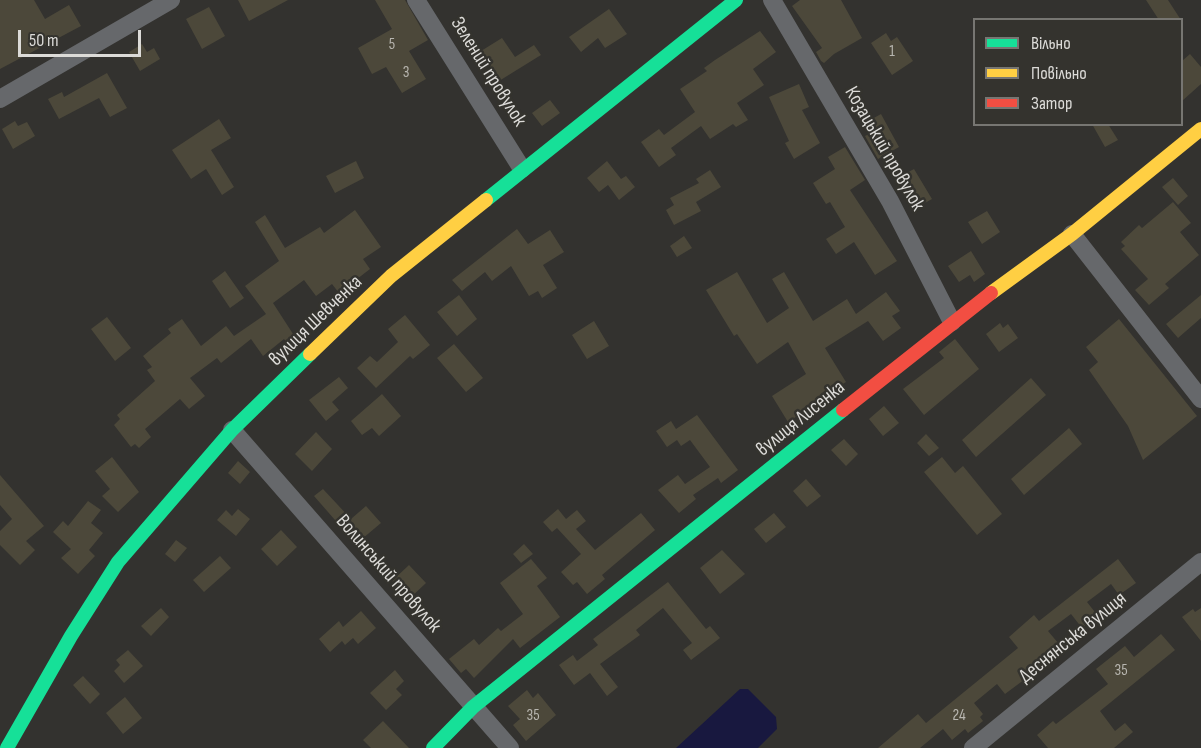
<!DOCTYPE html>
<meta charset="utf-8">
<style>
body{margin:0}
#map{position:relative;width:1201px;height:748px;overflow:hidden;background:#33322f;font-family:"Sofia Sans Condensed",sans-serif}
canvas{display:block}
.legend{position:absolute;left:973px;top:18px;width:210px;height:108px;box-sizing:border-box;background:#34332e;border:2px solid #777672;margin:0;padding:8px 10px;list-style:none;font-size:18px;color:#dcdbd8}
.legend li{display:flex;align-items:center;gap:12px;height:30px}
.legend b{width:30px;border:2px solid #777672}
.scale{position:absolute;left:18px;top:30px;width:123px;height:27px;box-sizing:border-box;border:3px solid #dcdbd8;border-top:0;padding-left:8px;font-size:18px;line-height:21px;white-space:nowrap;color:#dcdbd8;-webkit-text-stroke:4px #34332e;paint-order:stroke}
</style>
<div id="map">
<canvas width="1201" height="748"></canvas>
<ul class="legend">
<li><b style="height:8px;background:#16e098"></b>Вільно</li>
<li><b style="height:8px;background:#ffcf43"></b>Повільно</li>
<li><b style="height:8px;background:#f24e42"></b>Затор</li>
</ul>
<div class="scale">50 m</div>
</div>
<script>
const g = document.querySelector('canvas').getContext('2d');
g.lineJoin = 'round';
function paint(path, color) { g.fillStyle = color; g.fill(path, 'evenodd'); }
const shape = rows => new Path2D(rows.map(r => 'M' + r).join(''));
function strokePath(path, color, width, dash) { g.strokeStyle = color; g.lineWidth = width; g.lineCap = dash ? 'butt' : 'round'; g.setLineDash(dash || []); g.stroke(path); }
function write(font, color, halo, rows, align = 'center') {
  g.font = font + ' "Sofia Sans Condensed",sans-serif'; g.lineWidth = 5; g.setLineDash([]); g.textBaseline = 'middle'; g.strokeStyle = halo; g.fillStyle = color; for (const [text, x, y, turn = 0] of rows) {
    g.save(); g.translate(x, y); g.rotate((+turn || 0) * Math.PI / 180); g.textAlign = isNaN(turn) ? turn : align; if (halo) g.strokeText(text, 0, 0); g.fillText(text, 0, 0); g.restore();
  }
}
const water = shape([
 [740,689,748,689,776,717,777,729,758,748,676,748]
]);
const building = shape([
 [0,0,34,0,45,19,69,5,81,26,0,69],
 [238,0,288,0,249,21],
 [375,0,405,0,428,40,409,51,426,79,402,93,386,67,372,74,358,48,392,29],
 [800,0,841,0,862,38,834,54,824,63,821,61,816,52,822,48,792,6],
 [1146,0,1168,0,1181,20,1159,20],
 [209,7,225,36,202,49,186,19],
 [609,9,627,34,605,48,598,38,581,52,569,37],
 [760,31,776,52,753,69,764,85,737,103,748,120,736,127,733,124,710,139,701,126,671,148,676,155,659,167,641,142,659,129,664,135,695,112,680,89,707,71,704,68,715,60],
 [886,33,891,41,897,37,913,61,892,75,871,43],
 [502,38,515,57,534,45,541,55,499,81,481,51],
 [142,44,147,52,154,48,160,59,140,71,129,52],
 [1190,54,1201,67,1201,84,1182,101,1182,61],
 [107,73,127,108,110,117,99,98,59,119,48,99,62,92,64,97],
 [799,84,809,107,802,110,820,143,794,159,785,143,789,141,769,97],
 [550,100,560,113,542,126,532,113],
 [881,114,899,147,878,159,865,136,869,134,863,124],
 [219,119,231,138,211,150,234,187,222,195,206,169,191,179,172,150],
 [15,121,18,126,27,122,35,136,13,149,2,129],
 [1092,124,1108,124,1118,140,1105,147],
 [845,147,865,180,850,190,897,261,875,275,854,242,836,254,826,239,845,227,830,202,826,204,813,183,835,169,828,157],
 [356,161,364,178,335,193,326,176],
 [607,161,621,179,626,176,635,187,619,200,608,185,599,192,587,178],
 [914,169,932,199,916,208,901,176],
 [710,170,721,187,696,202,701,211,674,225,666,210,674,205,670,198,699,183,696,179],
 [1173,178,1188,196,1178,205,1162,187],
 [1173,202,1191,223,1180,232,1199,255,1165,284,1169,288,1149,305,1135,290,1148,279,1121,249,1125,246,1121,242,1139,225,1142,228],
 [355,210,381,247,363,259,370,269,339,293,332,284,316,296,304,280,273,303,295,337,287,343,284,339,263,356,251,339,221,363,217,358,190,378,205,396,189,409,180,399,145,429,151,437,139,448,135,444,131,447,114,425,120,419,117,415,155,381,147,370,152,367,143,356,171,333,168,329,182,319,201,346,226,326,234,336,266,314,245,286,279,261,255,222,265,215,285,248,320,227,324,233],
 [987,211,1000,232,982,244,968,222],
 [517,229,528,244,550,230,564,252,543,265,557,288,542,298,538,291,529,296,511,266,492,281,485,272,462,291,452,280],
 [684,236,692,248,677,257,670,246],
 [971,251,985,274,974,282,970,275,959,282,948,266],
 [225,271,244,298,230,308,212,281],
 [737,272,767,323,789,308,772,279,784,272,813,321,847,299,856,314,886,292,900,311,892,316,901,328,883,341,868,321,825,348,846,382,806,407,808,409,788,422,772,396,806,374,788,342,757,364,737,334,734,336,706,290],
 [459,295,477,319,457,336,437,312],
 [1201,295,1201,318,1178,338,1166,324],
 [405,315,430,345,413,359,410,356,376,388,357,368,370,356,377,362,398,342,388,329],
 [107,317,131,348,115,361,91,329],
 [1119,319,1197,416,1143,460,1128,426,1089,370,1098,362,1086,347],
 [594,321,609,346,587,359,572,335],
 [1000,323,1003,328,1008,324,1018,338,999,352,986,334],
 [955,339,979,369,924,415,903,389,944,358,939,352],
 [454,344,483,378,466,392,437,358],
 [339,377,348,388,332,402,339,410,326,421,309,400],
 [1031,378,1046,395,976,457,962,440],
 [382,394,401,416,379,436,372,428,362,435,351,421],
 [884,406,899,423,883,436,869,419],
 [697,415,738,470,721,483,718,478,693,495,696,499,679,513,658,490,678,475,685,484,710,467,690,440,681,446,677,440,667,447,656,431,671,421,676,429],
 [1069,428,1082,444,1024,495,1011,479],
 [316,432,332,449,312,471,295,454],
 [926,434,939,448,929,456,917,443],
 [844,439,858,454,846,466,831,450],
 [112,457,139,492,118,512,102,496,110,489,95,471],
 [942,457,955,473,963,466,1002,514,977,535,924,472],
 [238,461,250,472,240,484,228,473],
 [0,475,44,526,26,541,35,550,20,565,0,545,0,531,12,519,0,505],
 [806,479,821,496,807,507,793,491],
 [323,489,351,519,366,506,381,523,356,544,314,496],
 [88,501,101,510,91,523,103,533,89,550,95,556,78,574,61,558,71,549,53,532,63,521,68,526],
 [238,509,250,519,236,536,217,520,226,510,232,516],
 [558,509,566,519,577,510,586,521,576,529,595,550,641,513,655,530,602,575,605,579,587,594,577,582,573,585,561,572,581,554,557,528,552,532,543,522],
 [774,513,786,527,766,543,754,529],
 [281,530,297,547,277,566,261,549],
 [176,540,187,548,175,562,165,554],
 [524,544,533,554,521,563,513,554],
 [722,550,745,574,720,594,700,568],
 [220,556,231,568,204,592,193,580],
 [531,559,547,578,537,586,560,617,520,648,513,639,474,678,466,669,461,673,449,659,474,639,479,645,498,628,501,631,523,614,500,583],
 [1118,559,1136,583,1119,595,1111,584,1087,602,1098,616,1082,628,1071,614,1048,631,1064,650,1005,694,997,684,974,703,983,714,980,717,983,721,968,733,965,729,952,740,943,729,920,748,878,748,918,714,926,723,1018,648,1009,637,1034,615,1039,621],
 [409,565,426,583,409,599,392,581],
 [668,582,706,629,710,626,720,638,691,660,683,650,692,643,663,608,636,630,640,635,600,664,618,687,607,696,590,673,574,685,559,665,573,655,577,661,598,645,593,639],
 [161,608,169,617,151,636,141,626],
 [1201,608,1201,641,1182,617,1193,609,1195,612],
 [361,611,376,628,358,644,353,638,345,645,342,641,330,652,319,639,339,621,343,627],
 [1161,634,1175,650,1100,711,1115,731,1125,723,1133,732,1114,748,1048,748,1037,735,1053,721,1056,724,1108,684,1096,669,1125,646,1134,657],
 [128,650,143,666,124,683,114,671,120,665,116,660],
 [395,670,404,681,396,689,402,695,386,710,370,693],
 [83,676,100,694,90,704,73,685],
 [527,690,533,698,538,693,556,715,526,741,513,725,520,719,508,706],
 [125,697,142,718,123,734,106,713],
 [383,721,409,748,371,748,363,740]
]);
const street = shape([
 [416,0,522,169],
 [772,0,890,201,952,322],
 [0,99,171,0],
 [1072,234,1201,399],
 [232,430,510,748],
 [973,748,1201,562]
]);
const fast = shape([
 [486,200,736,0],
 [7,748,71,636,118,562,232,430,310,354],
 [433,748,473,707,843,410]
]);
const slow = shape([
 [991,293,1072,234,1201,129],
 [310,354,391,276,486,200]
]);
const jam = shape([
 [843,410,991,293]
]);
const numberNames = [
 ["5",392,45],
 ["1",892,52],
 ["3",406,73],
 ["35",1121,671],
 ["35",533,716],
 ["24",959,716]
];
const streetNames = [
 ["Зелений провулок",488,72,58],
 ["Козацький провулок",884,149,60],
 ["вулиця Шевченка",316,321,-44],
 ["вулиця Лисенка",801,419,-39],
 ["Волинський провулок",388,574,49],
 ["Деснянська вулиця",1073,638,-39]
];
paint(water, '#18183f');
paint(building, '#4c483a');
strokePath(street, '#66686b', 18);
strokePath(fast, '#16e098', 14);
strokePath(slow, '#ffcf43', 14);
strokePath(jam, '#f24e42', 14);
write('16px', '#b8b6b0', null, numberNames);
write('20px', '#dcdbd8', '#34332e', streetNames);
</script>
